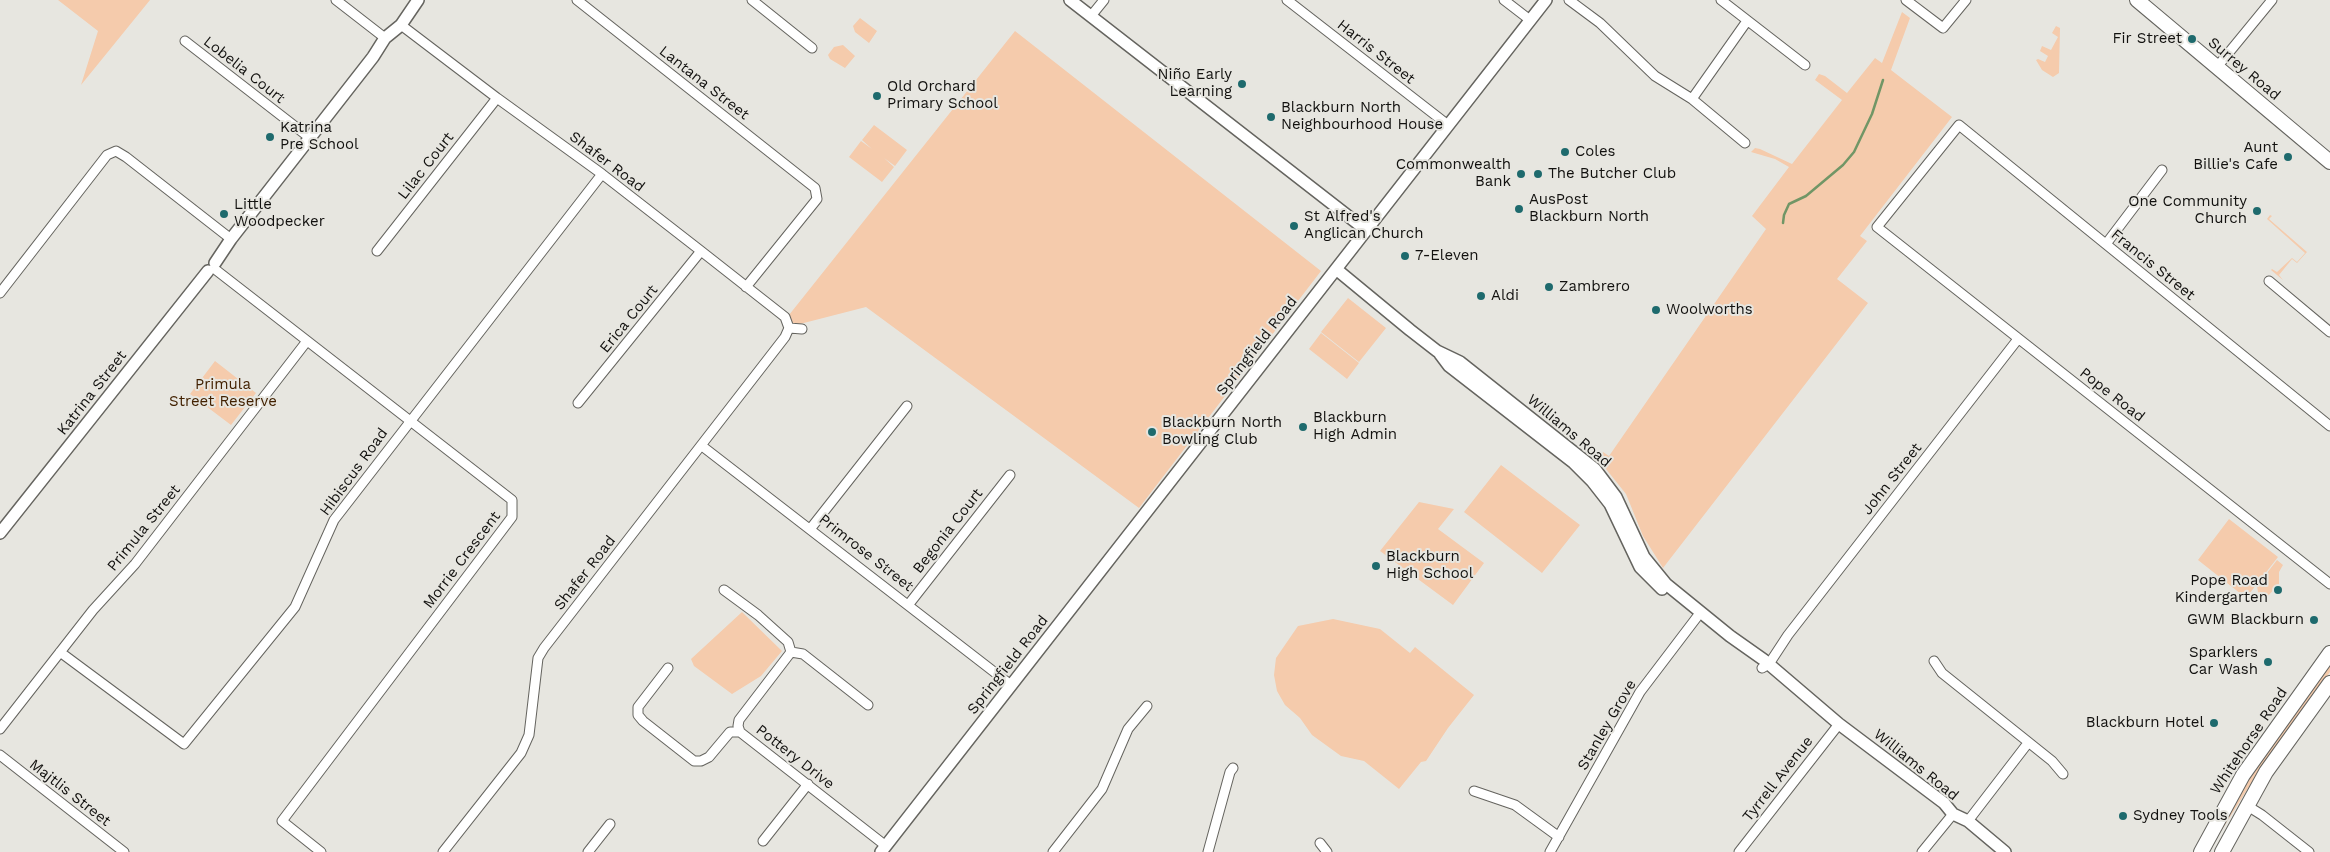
<!DOCTYPE html>
<meta charset="utf-8">
<style>
body{margin:0}
canvas{display:block;background:#e7e6e0}
</style>
<canvas width="2330" height="852"></canvas>
<script>
const g = document.querySelector('canvas').getContext('2d');
g.lineJoin = 'round';
function paint(path, color) { g.fillStyle = color; g.fill(path, 'evenodd'); }
const shape = rows => new Path2D(rows.map(r => 'M' + r).join(''));
function strokePath(path, color, width, dash) { g.strokeStyle = color; g.lineWidth = width; g.lineCap = dash ? 'butt' : 'round'; g.setLineDash(dash || []); g.stroke(path); }
function write(font, color, halo, rows, align = 'center') {
  g.font = font + ' "Work Sans",sans-serif'; g.lineWidth = 4; g.setLineDash([]); g.textBaseline = 'middle'; g.strokeStyle = halo; g.fillStyle = color; for (const [text, x, y, turn = 0] of rows) {
    g.save(); g.translate(x, y); g.rotate((+turn || 0) * Math.PI / 180); g.textAlign = isNaN(turn) ? turn : align; if (halo) g.strokeText(text, 0, 0); g.fillText(text, 0, 0); g.restore();
  }
}
const green = shape([
 [58,0,150,0,81,85,98,31],
 [1902,12,1910,18,1891,70,1952,117,1860,236,1867,241,1837,279,1868,303,1663,568,1643,536,1626,494,1602,464,1601,456,1603,452,1609,456,1766,229,1752,216,1789,167,1775,159,1751,152,1755,148,1760,149,1792,164,1842,100,1815,80,1819,74,1825,76,1847,93,1875,58,1882,63],
 [860,18,877,31,869,43,855,32,853,26],
 [2056,26,2060,28,2059,73,2053,77,2042,70,2036,60,2038,59,2045,62,2048,56,2040,51,2042,46,2051,50,2058,37,2052,33],
 [1015,31,1321,271,1139,508,866,307,792,326,789,315],
 [843,45,855,56,845,68,830,59,828,55,834,47],
 [874,125,907,150,895,166,884,158,894,167,882,182,849,157,861,141,872,149,862,140],
 [2270,215,2272,216,2269,219,2307,252,2297,263,2292,259,2279,275,2283,280,2271,270,2272,269,2277,272,2292,258,2297,262,2305,253,2267,219],
 [1348,298,1386,328,1359,362,1321,332],
 [1321,333,1359,363,1347,379,1309,349],
 [215,361,256,393,231,425,190,394],
 [1501,465,1580,525,1542,573,1464,512],
 [1419,502,1454,509,1438,529,1484,563,1453,605,1380,551],
 [2229,519,2278,557,2246,598,2198,560],
 [2277,560,2283,565,2279,572,2279,584,2266,598,2258,592,2257,586],
 [742,612,782,651,761,676,732,694,694,666,691,659],
 [1333,619,1380,629,1410,653,1415,647,1474,695,1448,728,1426,761,1421,762,1399,789,1364,761,1341,756,1312,735,1300,718,1285,705,1277,691,1274,675,1276,658,1298,626],
 [2330,663,2330,672,2260,769,2208,852,2244,783]
]);
const stream = shape([
 [1783,223,1784,215,1789,204,1806,196,1843,165,1854,152,1872,114,1883,80]
]);
const street = shape([
 [336,0,385,38],
 [577,0,815,188,817,199,746,287],
 [752,0,812,48],
 [1287,0,1448,125],
 [1504,0,1530,20],
 [1569,0,1600,23,1655,76,1692,99,1745,143],
 [1721,0,1805,65],
 [1906,0,1943,28,1966,0],
 [1091,16,1104,0],
 [401,25,497,98,602,174,701,251,785,317,789,328,785,337,544,648,538,658,529,735,521,753,443,852],
 [185,41,310,138],
 [2217,67,2272,0],
 [1692,99,1747,21],
 [2106,244,2162,170],
 [377,251,497,98],
 [216,270,512,500,512,517,282,821,321,852],
 [2269,281,2330,332],
 [0,293,107,155,116,151,126,157,231,239],
 [789,328,802,329],
 [578,403,701,251],
 [2330,426,1959,125,1877,227,2330,584],
 [702,446,1011,685],
 [811,528,907,406],
 [724,590,758,615,788,642,791,652,803,654,868,705],
 [909,604,1010,475],
 [60,652,184,744,295,607,334,520,602,174],
 [791,652,739,720,738,726,740,732,886,846],
 [1934,661,1942,673,2052,761,2063,774],
 [668,668,638,707,638,715,643,721,694,761,701,761,709,757,730,732,740,732],
 [1762,668,1769,664,1788,635,2018,339],
 [0,729,93,610,135,564,307,341],
 [0,755,124,852],
 [1474,791,1515,805,1559,837],
 [2246,805,2262,815,2309,852],
 [1968,821,2028,743],
 [763,841,808,784],
 [1320,843,1327,852],
 [588,852,610,824],
 [1053,852,1102,789,1128,729,1147,706],
 [1208,852,1230,772,1233,768],
 [1550,852,1640,692,1697,617],
 [1739,852,1839,724],
 [1922,852,1953,814]
]);
const secondary = shape([
 [1070,0,1366,230],
 [215,263,231,239,373,57,385,38,401,25,418,0],
 [1336,269,1410,330,1437,351,1460,362,1595,469,1616,497,1644,557,1666,584,1730,636,1764,660,1839,724,1944,803,1953,814,1968,821,2005,852],
 [1440,354,1449,366,1574,463,1592,481,1610,504,1640,567,1662,589],
 [0,533,208,271],
 [881,852,1546,0]
]);
const primary = shape([
 [2137,0,2330,162],
 [2201,852,2243,775,2330,653],
 [2222,852,2266,772,2330,683]
]);
const markers = [
 [2192,39,5,"#1e6a6d"],
 [1242,84,5,"#1e6a6d"],
 [877,96,5,"#1e6a6d"],
 [1271,117,5,"#1e6a6d"],
 [270,137,5,"#1e6a6d"],
 [1565,152,5,"#1e6a6d"],
 [2288,157,5,"#1e6a6d"],
 [1521,174,5,"#1e6a6d"],
 [1538,174,5,"#1e6a6d"],
 [1519,209,5,"#1e6a6d"],
 [2257,211,5,"#1e6a6d"],
 [224,214,5,"#1e6a6d"],
 [1294,226,5,"#1e6a6d"],
 [1405,256,5,"#1e6a6d"],
 [1549,287,5,"#1e6a6d"],
 [1481,296,5,"#1e6a6d"],
 [1656,310,5,"#1e6a6d"],
 [1303,427,5,"#1e6a6d"],
 [1152,432,5,"#1e6a6d"],
 [1376,566,5,"#1e6a6d"],
 [2278,590,5,"#1e6a6d"],
 [2314,620,5,"#1e6a6d"],
 [2268,662,5,"#1e6a6d"],
 [2214,723,5,"#1e6a6d"],
 [2123,816,5,"#1e6a6d"]
];
const poiNames = [
 ["Fir Street",2182,39,"right"],
 ["Niño Early",1232,75,"right"],
 ["Learning",1232,92,"right"],
 ["Old Orchard",887,87],
 ["Primary School",887,104],
 ["Blackburn North",1281,108],
 ["Neighbourhood House",1281,125],
 ["Katrina",280,128],
 ["Pre School",280,145],
 ["Aunt",2278,148,"right"],
 ["Billie's Cafe",2278,165,"right"],
 ["Coles",1575,152],
 ["Commonwealth",1511,165,"right"],
 ["Bank",1511,182,"right"],
 ["The Butcher Club",1548,174],
 ["AusPost",1529,200],
 ["Blackburn North",1529,217],
 ["One Community",2247,202,"right"],
 ["Church",2247,219,"right"],
 ["Little",234,205],
 ["Woodpecker",234,222],
 ["St Alfred's",1304,217],
 ["Anglican Church",1304,234],
 ["7-Eleven",1415,256],
 ["Zambrero",1559,287],
 ["Aldi",1491,296],
 ["Woolworths",1666,310],
 ["Blackburn",1313,418],
 ["High Admin",1313,435],
 ["Blackburn North",1162,423],
 ["Bowling Club",1162,440],
 ["Blackburn",1386,557],
 ["High School",1386,574],
 ["Pope Road",2268,581,"right"],
 ["Kindergarten",2268,598,"right"],
 ["GWM Blackburn",2304,620,"right"],
 ["Sparklers",2258,653,"right"],
 ["Car Wash",2258,670,"right"],
 ["Blackburn Hotel",2204,723,"right"],
 ["Sydney Tools",2133,816]
];
const streetNames = [
 ["Harris Street",1376,52,38],
 ["Surrey Road",2244,69,40],
 ["Lobelia Court",244,70,38],
 ["Lantana Street",704,83,38],
 ["Shafer Road",607,162,37],
 ["Lilac Court",426,166,-52],
 ["Francis Street",2153,265,39],
 ["Erica Court",629,319,-51],
 ["Springfield Road",1257,346,-52],
 ["Katrina Street",92,393,-52],
 ["Pope Road",2112,395,38],
 ["Williams Road",1569,431,40],
 ["Hibiscus Road",354,472,-54],
 ["John Street",1892,479,-52],
 ["Primula Street",144,528,-51],
 ["Begonia Court",948,531,-52],
 ["Primrose Street",866,553,38],
 ["Morrie Crescent",462,560,-53],
 ["Shafer Road",585,573,-52],
 ["Springfield Road",1008,665,-52],
 ["Stanley Grove",1607,725,-60],
 ["Whitehorse Road",2249,741,-56],
 ["Pottery Drive",795,757,38],
 ["Williams Road",1916,765,39],
 ["Tyrrell Avenue",1778,779,-52],
 ["Majtlis Street",70,793,38]
];
const parkNames = [
 ["Primula",223,385],
 ["Street Reserve",223,402]
];
paint(green, '#f5cbac');
strokePath(stream, '#719666', 2.5);
strokePath(street, '#65645f', 11);
strokePath(secondary, '#65645f', 14);
strokePath(primary, '#65645f', 16);
strokePath(street, '#fff', 9);
strokePath(secondary, '#fff', 11);
strokePath(primary, '#fff', 14);
for (const [x, y, r, color] of markers) { const dot = new Path2D(); dot.arc(x, y, r, 0, 2 * Math.PI); g.fillStyle = color; g.fill(dot); strokePath(dot, '#e7e6e0', 2); }
write('15px', '#12110f', '#e7e6e0', poiNames, 'left');
write('15px', '#12110f', '#e7e6e0', streetNames);
write('15px', '#422101', '#e7e6e0', parkNames);
</script>
